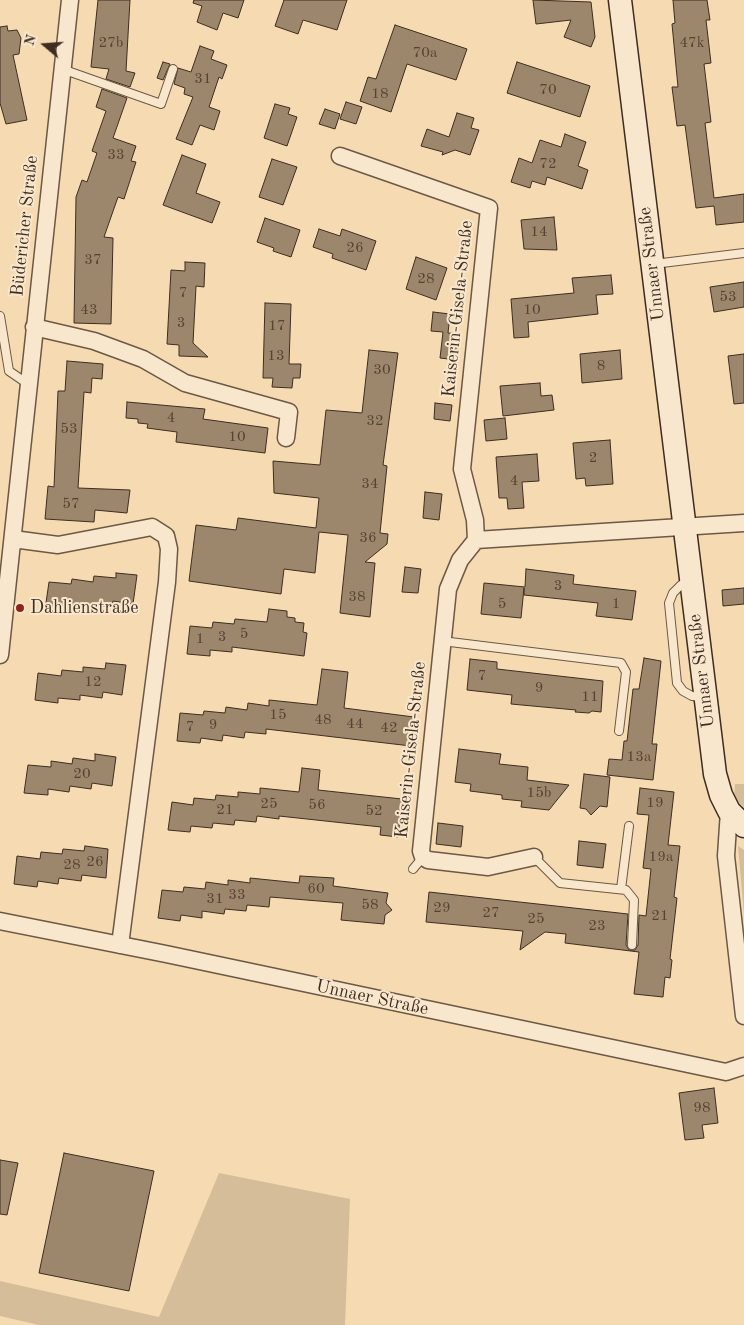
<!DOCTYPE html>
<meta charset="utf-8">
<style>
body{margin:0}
#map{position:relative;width:744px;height:1325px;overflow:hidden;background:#f5dab2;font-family:"Old Standard TT",serif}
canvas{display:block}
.north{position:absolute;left:20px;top:20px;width:50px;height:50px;-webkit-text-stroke:4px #f8e7cd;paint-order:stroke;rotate:288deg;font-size:14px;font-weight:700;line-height:20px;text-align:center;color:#3e2d20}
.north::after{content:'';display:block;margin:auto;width:18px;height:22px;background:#3e2d20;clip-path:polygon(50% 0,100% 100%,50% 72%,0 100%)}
</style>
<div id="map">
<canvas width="744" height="1325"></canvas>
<div class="north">N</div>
</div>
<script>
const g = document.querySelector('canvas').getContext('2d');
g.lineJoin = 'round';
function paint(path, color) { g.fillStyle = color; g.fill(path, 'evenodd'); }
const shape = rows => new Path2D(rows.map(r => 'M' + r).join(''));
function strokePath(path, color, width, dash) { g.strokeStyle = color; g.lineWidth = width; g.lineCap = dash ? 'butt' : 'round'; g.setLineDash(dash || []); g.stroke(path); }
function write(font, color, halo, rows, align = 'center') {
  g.font = font + ' "Old Standard TT",serif'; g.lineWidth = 4; g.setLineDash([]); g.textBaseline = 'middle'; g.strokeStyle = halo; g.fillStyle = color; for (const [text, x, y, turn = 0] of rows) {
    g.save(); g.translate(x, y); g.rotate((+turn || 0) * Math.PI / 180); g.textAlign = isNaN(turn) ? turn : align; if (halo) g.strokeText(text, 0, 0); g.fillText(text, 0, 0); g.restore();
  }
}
const green = shape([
 [735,784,744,784,744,807,734,798],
 [738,846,744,850,744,915],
 [219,1173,350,1199,345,1325,39,1325,0,1316,0,1281,159,1317]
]);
const building = shape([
 [98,0,130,0,126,71,135,73,130,87,106,79,109,69,91,67,98,0],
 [194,0,244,0,238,18,223,13,217,30,197,22,202,6,193,3,194,0],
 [284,0,347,0,337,30,303,20,298,34,275,26,284,0],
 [533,0,591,2,595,37,591,47,564,37,571,20,536,24,533,0],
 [673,0,707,0,710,20,706,20,711,63,704,64,711,122,705,123,714,198,744,194,744,222,716,225,714,206,696,208,685,125,677,126,672,87,678,87,672,24,675,23,673,0],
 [395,25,467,49,456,80,407,64,391,112,360,101,368,77,376,79,395,25],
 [7,26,8,31,17,30,21,38,19,54,13,55,27,120,6,124,0,103,0,27,7,26],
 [200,46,214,51,211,59,227,65,222,79,219,77,209,107,220,111,214,130,200,125,192,145,176,139,193,97,184,94,185,88,174,84,178,68,191,72,200,46],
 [163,62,170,64,163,80,157,78,163,62],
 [517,62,590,86,580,117,507,93,517,62],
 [102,89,127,98,113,138,136,146,131,161,136,162,124,199,118,197,104,237,113,238,111,324,74,323,76,197,82,180,87,182,97,153,92,151,106,111,96,107,102,89],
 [346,102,362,107,356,124,340,119,346,102],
 [275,104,290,108,288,114,297,117,287,146,264,138,275,104],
 [325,109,340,114,335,129,319,124,325,109],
 [457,113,474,118,471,128,479,130,470,155,455,150,442,155,443,152,421,146,427,129,449,137,457,113],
 [565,134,586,142,578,166,588,170,582,189,547,177,545,185,532,181,530,188,511,182,519,158,532,163,540,140,561,147,565,134],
 [182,155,206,164,196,193,220,202,212,223,163,205,182,155],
 [272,159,297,167,283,205,259,197,272,159],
 [554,217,557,250,524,249,521,220,554,217],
 [265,218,300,230,291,257,273,251,274,248,257,242,265,218],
 [319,229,340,236,342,229,376,241,366,270,332,258,333,254,313,247,319,229],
 [416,257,447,268,436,300,406,289,416,257],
 [185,262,205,263,204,287,196,286,193,343,208,357,179,356,179,345,167,344,171,270,185,271,185,262],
 [611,275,613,294,596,295,598,314,528,322,529,337,514,338,511,299,574,293,572,278,611,275],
 [744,282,744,307,714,312,710,287,744,282],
 [265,303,291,304,289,364,301,364,300,378,293,378,292,388,272,387,273,378,263,378,265,303],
 [433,312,450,314,448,333,460,334,457,360,440,358,443,332,431,331,433,312],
 [369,350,398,353,383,465,387,466,380,533,388,534,387,544,365,562,375,563,370,617,340,613,348,535,319,532,315,573,284,569,281,594,189,581,196,525,236,530,238,518,316,528,319,498,274,493,273,461,320,465,326,410,362,413,369,350],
 [620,350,622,379,582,383,580,354,620,350],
 [744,354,744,403,734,404,728,356,744,354],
 [67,361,103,364,102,379,92,378,91,393,84,392,78,488,130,490,127,513,95,510,94,522,45,519,48,486,54,487,58,391,65,391,67,361],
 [540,383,541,396,552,395,554,410,503,416,500,386,540,383],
 [127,402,205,409,203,419,268,428,265,453,176,442,177,432,147,428,148,424,138,423,138,419,126,418,127,402],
 [435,403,452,405,450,421,434,419,435,403],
 [505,418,507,439,486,441,484,420,505,418],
 [610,440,613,484,586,486,585,478,576,479,573,443,610,440],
 [537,454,539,481,522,482,524,508,508,509,507,498,499,498,496,457,537,454],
 [425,492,442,494,439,520,423,518,425,492],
 [405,567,421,569,418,593,402,592,405,567],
 [526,569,574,575,573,584,636,591,632,620,596,616,598,603,524,595,524,588,521,618,481,614,484,583,525,587,526,569],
 [116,573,137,575,133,604,113,601,112,607,91,605,90,610,69,608,68,613,45,610,49,582,71,584,72,579,93,582,94,576,116,578,116,573],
 [744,588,744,604,723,606,722,590,744,588],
 [269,609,287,611,287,617,295,618,295,622,304,623,303,632,307,633,304,656,232,647,232,652,210,650,210,656,187,654,190,626,212,628,213,622,234,624,235,619,267,622,269,609],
 [644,658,661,661,652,744,657,744,653,780,607,775,609,759,622,760,624,741,627,741,633,689,639,689,644,658],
 [470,659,497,662,497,669,603,681,601,712,592,711,589,713,575,712,576,710,511,704,512,695,467,690,470,659],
 [106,663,126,665,122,695,103,692,102,698,80,695,80,700,58,698,58,703,35,700,38,673,61,676,62,670,83,672,83,667,105,669,106,663],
 [322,669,348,672,344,708,414,717,411,746,266,729,266,734,245,732,244,738,223,735,222,741,201,738,200,743,177,741,180,713,203,715,204,711,225,713,226,707,247,710,248,703,269,706,269,700,317,705,322,669],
 [459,749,501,754,499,764,528,767,527,780,569,785,549,810,521,807,522,801,502,799,502,795,470,791,471,784,455,782,459,749],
 [95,754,116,757,112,786,92,783,91,789,70,786,69,792,48,789,48,795,24,793,28,765,51,767,51,761,72,764,73,758,95,761,95,754],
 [302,768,320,770,318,790,402,799,398,837,380,835,381,827,279,816,279,819,257,816,256,822,235,820,234,825,213,823,212,828,191,826,190,832,168,830,172,802,193,805,194,798,215,800,216,795,238,797,238,792,260,794,260,788,299,792,302,768],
 [584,774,610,777,607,807,600,806,591,815,586,809,580,808,584,774],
 [640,788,674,792,668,845,680,846,674,897,677,898,670,959,672,960,670,978,665,977,663,997,634,994,639,952,565,943,566,934,545,932,520,950,523,931,426,922,429,892,628,914,626,945,629,950,635,950,638,945,639,915,646,916,651,869,643,868,649,815,637,814,640,788],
 [438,823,463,826,461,847,436,844,438,823],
 [579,841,606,844,603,868,577,865,579,841],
 [85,846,108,849,106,878,82,875,81,881,59,878,58,884,38,881,37,887,14,884,17,856,40,859,41,852,62,854,63,849,84,851,85,846],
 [300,876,334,878,333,886,388,893,386,903,392,910,385,915,384,924,341,920,343,903,270,897,269,907,247,905,246,911,225,909,224,914,202,911,202,918,181,915,180,921,158,918,162,890,183,892,184,887,205,889,206,882,228,885,228,880,250,883,250,878,299,883,300,876],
 [714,1088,718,1123,702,1125,704,1138,685,1140,679,1093,714,1088],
 [64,1153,154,1171,129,1291,39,1273,64,1153],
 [0,1160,18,1163,7,1215,0,1214,0,1160]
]);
const lane = shape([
 [62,69,161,104,173,69],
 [654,264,744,253],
 [0,316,9,371,28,384],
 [689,583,681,585,673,593,669,603,677,683,683,691,692,696,704,697],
 [442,641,621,663,626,672,619,731],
 [534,857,560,883,626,890,634,900,632,945],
 [413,869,423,857],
 [621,889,629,826]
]);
const street = shape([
 [340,156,489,208,462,469,475,520,476,540],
 [34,327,94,341,143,359,185,383,289,412,286,438],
 [13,539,58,545,152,527,166,536,169,549,167,582,120,945],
 [0,655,70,0],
 [729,811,726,856,744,1016],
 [534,857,488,867,428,860,423,857,421,851,448,589,460,560,476,540,744,523],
 [0,921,166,954,726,1072,744,1066]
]);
const secondary = shape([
 [620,0,715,774,721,795,729,811,744,826]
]);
const markers = [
 [20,608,5,"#8f2418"]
];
const numberNames = [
 ["27b",111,43],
 ["47k",692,43],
 ["70a",425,53],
 ["31",203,79],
 ["70",548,90],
 ["18",380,94],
 ["33",116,155],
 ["72",548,164],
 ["14",539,232],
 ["26",355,248],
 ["37",93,260],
 ["28",426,279],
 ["7",183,293],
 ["53",728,297],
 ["43",89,310],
 ["10",532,310],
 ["3",181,323],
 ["17",277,326],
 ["13",276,356],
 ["8",601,366],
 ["30",382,370],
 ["4",171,418],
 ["32",375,421],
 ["53",69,429],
 ["10",237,437],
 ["2",593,458],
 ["4",514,481],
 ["34",370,484],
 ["57",71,504],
 ["36",368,538],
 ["3",558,586],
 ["38",357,597],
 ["5",502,604],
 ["1",616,604],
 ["5",244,634],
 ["3",222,637],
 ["1",200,639],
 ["7",482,676],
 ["12",93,682],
 ["9",539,688],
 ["11",590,697],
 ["15",278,715],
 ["48",323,720],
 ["44",355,724],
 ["9",213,725],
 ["7",190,727],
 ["42",389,728],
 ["13a",639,757],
 ["20",82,774],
 ["15b",539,793],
 ["19",655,803],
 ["25",269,804],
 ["56",317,805],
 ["21",225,810],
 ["52",374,811],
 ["19a",661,857],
 ["26",95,862],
 ["28",72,865],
 ["60",316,889],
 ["33",237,895],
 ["31",215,899],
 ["58",370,905],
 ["29",442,908],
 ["27",491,913],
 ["21",660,916],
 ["25",536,919],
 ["23",597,926],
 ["98",702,1108]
];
const streetNames = [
 ["Büdericher Straße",25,226,-84],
 ["Unnaer Straße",652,264,-97],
 ["Kaiserin-Gisela-Straße",458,309,-84],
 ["Unnaer Straße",702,671,-97],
 ["Kaiserin-Gisela-Straße",411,750,-84],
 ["Unnaer Straße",372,998,12]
];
const poiNames = [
 ["Dahlienstraße",30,608]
];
paint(green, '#d6bd99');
paint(building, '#9d876c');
strokePath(building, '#3e2d20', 1);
strokePath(lane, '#6c5844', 10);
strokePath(street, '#6c5844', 19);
strokePath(secondary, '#3e2d20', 25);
strokePath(lane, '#f8e7cd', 8);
strokePath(street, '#f8e7cd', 16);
strokePath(secondary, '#f8e7cd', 22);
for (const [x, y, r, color] of markers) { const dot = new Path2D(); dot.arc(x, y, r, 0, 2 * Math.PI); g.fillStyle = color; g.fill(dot); strokePath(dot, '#f8e7cd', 2); }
write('15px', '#564433', null, numberNames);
write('18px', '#3e2d20', '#f8e7cd', streetNames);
write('18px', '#3e2d20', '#f8e7cd', poiNames, 'left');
</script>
